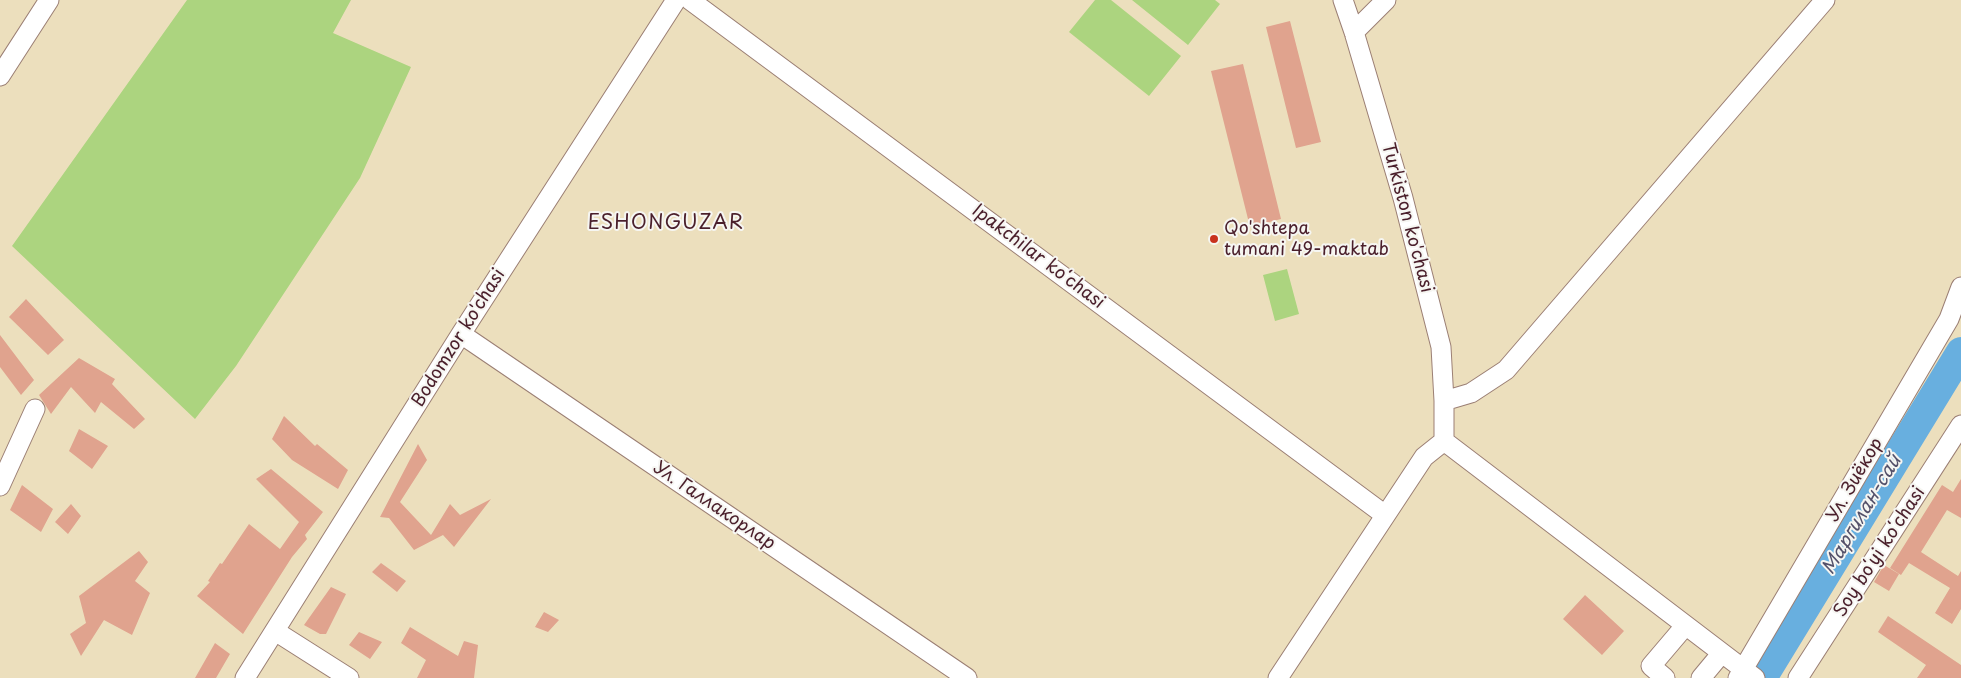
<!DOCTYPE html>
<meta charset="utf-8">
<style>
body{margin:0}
canvas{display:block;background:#ecdfbd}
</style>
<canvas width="1961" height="678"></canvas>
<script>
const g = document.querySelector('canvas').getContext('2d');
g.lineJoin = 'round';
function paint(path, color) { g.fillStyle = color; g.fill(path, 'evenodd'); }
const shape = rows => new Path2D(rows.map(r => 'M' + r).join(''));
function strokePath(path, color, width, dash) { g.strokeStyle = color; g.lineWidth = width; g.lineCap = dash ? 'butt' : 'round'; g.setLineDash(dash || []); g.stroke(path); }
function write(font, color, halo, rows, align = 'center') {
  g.font = font + ' "Playpen Sans",sans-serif'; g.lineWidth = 4; g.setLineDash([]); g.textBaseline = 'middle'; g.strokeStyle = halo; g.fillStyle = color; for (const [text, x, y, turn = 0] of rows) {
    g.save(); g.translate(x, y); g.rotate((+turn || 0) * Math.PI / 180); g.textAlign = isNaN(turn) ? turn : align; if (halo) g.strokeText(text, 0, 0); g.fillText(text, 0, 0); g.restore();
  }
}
const green = shape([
 [187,0,351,0,333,33,411,67,360,178,236,366,195,419,12,246],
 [1095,0,1111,0,1181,56,1149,96,1069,32],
 [1132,0,1215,0,1220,4,1188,45],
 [1287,269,1299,314,1275,321,1263,275]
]);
const river = shape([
 [1762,678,1961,352]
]);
const building = shape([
 [1290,21,1321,142,1296,148,1266,27],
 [1243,64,1281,219,1250,227,1211,71],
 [26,299,64,340,48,355,9,317],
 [0,335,34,380,21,395,0,367],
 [79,358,115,379,112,384,145,419,134,429,101,402,95,413,71,387,51,414,39,395],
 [284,416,315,446,317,444,348,470,338,489,292,460,272,439],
 [79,429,108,446,92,469,69,451],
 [418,444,427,460,400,502,431,535,450,504,460,515,491,499,454,547,443,535,414,550,389,518,380,517],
 [271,469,323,512,305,535,307,539,292,557,243,634,197,596,210,582,208,581,220,563,222,564,249,524,280,549,299,522,256,479],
 [1961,479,1961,518,1947,510,1921,552,1958,576,1961,571,1961,609,1952,624,1935,613,1950,588,1909,563,1901,575,1890,568,1942,485,1953,492],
 [22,485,53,509,41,532,10,510],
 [71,504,81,516,68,534,55,522],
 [139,551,148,562,135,581,150,593,132,635,104,620,81,656,70,634,86,623,79,596],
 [381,563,406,581,397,592,372,572],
 [1884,565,1899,574,1889,591,1874,582],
 [331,587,346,594,326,634,320,634,304,625],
 [1585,595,1624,631,1602,655,1563,619],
 [544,612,559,620,548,632,535,627],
 [1888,616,1961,665,1961,678,1917,678,1926,665,1878,632],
 [410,627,458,656,464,641,478,645,474,678,417,678,426,660,401,643],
 [359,632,382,642,370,659,349,645],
 [215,643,230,654,216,678,195,678]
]);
const minor = shape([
 [690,0,1385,515],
 [1343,0,1354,32,1403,198,1441,347,1444,401,1444,441],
 [1354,32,1386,0],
 [0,76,49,0],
 [461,334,967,678],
 [1444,401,1471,393,1506,370,1825,0],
 [1444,441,1755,678],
 [0,486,35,409],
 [275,631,349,678],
 [245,678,461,334,676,0],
 [1278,678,1424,457,1444,441],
 [1665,678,1651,666,1685,626],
 [1701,678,1721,654],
 [1738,678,1949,319,1961,287],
 [1798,678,1961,425]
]);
const markers = [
 [1214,239,5,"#c8321e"]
];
const streetNames = [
 ["Turkiston ko'chasi",1407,218,75],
 ["Ipakchilar koʻchasi",1038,257,37],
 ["Bodomzor ko'chasi",459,338,-58],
 ["Ул. Зиёкор",1855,480,-60],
 ["Ул. Галлакорлар",714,506,34],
 ["Soy boʻyi koʻchasi",1880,552,-57]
];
const poiNames = [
 ["Qo'shtepa",1224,229],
 ["tumani 49-maktab",1224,250]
];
const waterNames = [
 ["Маргилан-сай",1862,515,-59]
];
const quarterNames = [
 ["ESHONGUZAR",666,223]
];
paint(green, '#acd47f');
strokePath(river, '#68afdf', 30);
paint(building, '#e0a38e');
strokePath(minor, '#9b7f74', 21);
strokePath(minor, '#fff', 19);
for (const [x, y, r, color] of markers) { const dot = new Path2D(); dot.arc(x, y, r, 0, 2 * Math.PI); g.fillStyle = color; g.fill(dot); strokePath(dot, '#f6f6f2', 2); }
write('18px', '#4a1f2b', '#f6f6f2', streetNames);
write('18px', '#4a1f2b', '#f6f6f2', poiNames, 'left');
write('italic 19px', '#54516a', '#f6f6f2', waterNames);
g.letterSpacing = '1px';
write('20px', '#4a1f2b', '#f6f6f2', quarterNames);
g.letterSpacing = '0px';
</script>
